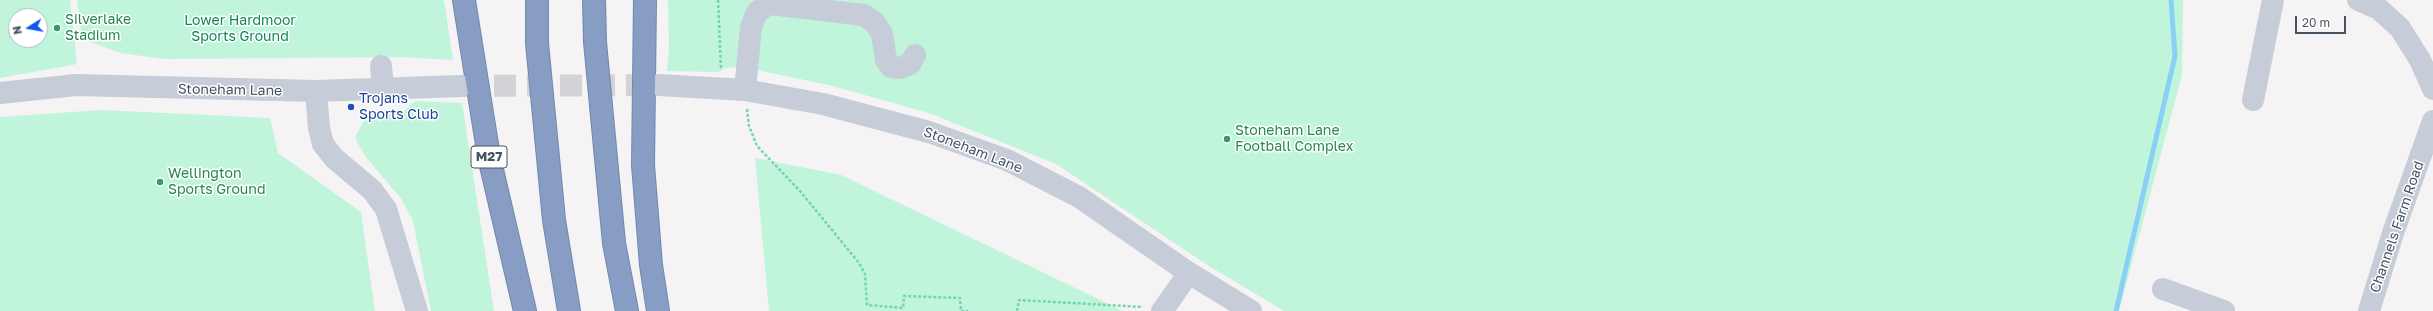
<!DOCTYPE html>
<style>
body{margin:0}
#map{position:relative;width:2433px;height:311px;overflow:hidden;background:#f5f3f3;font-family:"Golos Text",sans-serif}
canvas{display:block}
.north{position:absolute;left:8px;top:8px;width:40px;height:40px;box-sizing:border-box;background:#fff;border:1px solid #b6bac0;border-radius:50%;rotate:259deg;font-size:11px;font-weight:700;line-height:16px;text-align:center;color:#485362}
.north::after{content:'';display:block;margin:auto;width:14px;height:18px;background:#0d55f5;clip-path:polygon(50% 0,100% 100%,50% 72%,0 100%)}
.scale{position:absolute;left:2295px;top:16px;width:51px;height:18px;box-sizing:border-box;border:2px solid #485362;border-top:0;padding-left:5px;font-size:12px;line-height:14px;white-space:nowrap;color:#485362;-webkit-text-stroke:3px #fff;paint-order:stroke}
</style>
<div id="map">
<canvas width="2433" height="311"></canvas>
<div class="north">N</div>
<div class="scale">20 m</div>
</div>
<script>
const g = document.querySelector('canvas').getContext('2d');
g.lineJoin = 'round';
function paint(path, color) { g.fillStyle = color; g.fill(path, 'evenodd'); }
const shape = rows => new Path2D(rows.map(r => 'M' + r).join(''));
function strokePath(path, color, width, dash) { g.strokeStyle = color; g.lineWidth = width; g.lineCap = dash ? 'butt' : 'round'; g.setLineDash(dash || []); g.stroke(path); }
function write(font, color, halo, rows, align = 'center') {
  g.font = font + ' "Golos Text",sans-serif'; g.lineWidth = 3; g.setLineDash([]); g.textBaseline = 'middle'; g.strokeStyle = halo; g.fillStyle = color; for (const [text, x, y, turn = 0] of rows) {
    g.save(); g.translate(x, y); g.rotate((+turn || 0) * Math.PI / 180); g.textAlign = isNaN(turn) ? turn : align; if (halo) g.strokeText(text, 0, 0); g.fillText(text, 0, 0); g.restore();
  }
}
const green = shape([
 [0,0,70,0,77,64,0,78],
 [16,16,40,16,40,40,16,40],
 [77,0,444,0,453,60,403,57,164,59,121,53,82,39],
 [668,0,2183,0,2182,75,2119,311,1284,311,1209,266,1056,164,929,113,829,85,742,67,725,68,719,72,667,71,669,48],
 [415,101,462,103,494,311,431,311,413,221,402,200,365,156,355,138,363,122,375,116,403,112],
 [101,110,270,118,278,153,361,212,375,311,0,311,0,117],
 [755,158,841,175,1123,311,769,311]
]);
const stream = shape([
 [2116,311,2175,56,2171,0]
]);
const minorTunnel = shape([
 [461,86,659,85]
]);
const path = shape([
 [718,0,721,69],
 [747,109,749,126,757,146,800,191,859,263,865,274,867,305,903,308,904,296,960,298,961,311,968,311],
 [1017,311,1019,300,1143,307]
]);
const minor = shape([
 [2358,0,2379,9,2400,28,2420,60,2433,89],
 [381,66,383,88],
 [659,85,745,90,823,104,929,132,1007,160,1079,197,1189,273,1251,311],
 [745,90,751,27,757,12,770,4,864,15,875,23,882,34,886,60,891,67,900,68,910,64,915,55],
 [316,91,319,128,323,144,334,158,372,190,386,209,417,311],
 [0,93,76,85,316,91,461,86],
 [2253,100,2273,0],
 [2163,289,2224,311],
 [1162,311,1189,273],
 [2369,311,2393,233,2433,121]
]);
const highway = shape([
 [464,0,489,157,525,311],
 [537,0,537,43,554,220,569,311],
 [594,0,595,42,614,243,627,311],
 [645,0,643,165,651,265,658,311]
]);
const markers = [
 [57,28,4,"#2e9e5b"],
 [351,107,4,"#1a4fb4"],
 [1227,139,4,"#2e9e5b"],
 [160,182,4,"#2e9e5b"]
];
const shields = [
 [489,157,36]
];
const shieldNames = [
 ["M27",489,157]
];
const leisureNames = [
 ["Silverlake",65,20],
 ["Stadium",65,36],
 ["Stoneham Lane",1235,131],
 ["Football Complex",1235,147],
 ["Wellington",168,174],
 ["Sports Ground",168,190]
];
const parkNames = [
 ["Lower Hardmoor",240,21],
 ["Sports Ground",240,37]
];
const streetNames = [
 ["Stoneham Lane",230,90,1],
 ["Stoneham Lane",973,150,21],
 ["Channels Farm Road",2397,227,-71]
];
const transitNames = [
 ["Trojans",359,99],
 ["Sports Club",359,115]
];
paint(green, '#c0f4db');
strokePath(stream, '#8ad0f4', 5);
strokePath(minorTunnel, '#d2d3d6', 22, [22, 11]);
strokePath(highway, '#7288b0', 24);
strokePath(path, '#74d5b2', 2.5, [3, 2]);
strokePath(minor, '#c6cdd8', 22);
strokePath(highway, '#879dc4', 22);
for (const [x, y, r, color] of markers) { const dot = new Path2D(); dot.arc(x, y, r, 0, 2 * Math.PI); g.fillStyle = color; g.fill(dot); strokePath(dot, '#fff', 1.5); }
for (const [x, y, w] of shields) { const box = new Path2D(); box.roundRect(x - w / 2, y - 11, w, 22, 3); g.fillStyle = '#fff'; g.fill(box); strokePath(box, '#485362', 1); }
write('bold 13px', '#485362', null, shieldNames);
write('14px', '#27864d', '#fff', leisureNames, 'left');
write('14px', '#10875a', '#fff', parkNames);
write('14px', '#485362', '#fff', streetNames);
write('14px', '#164399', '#fff', transitNames, 'left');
</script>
